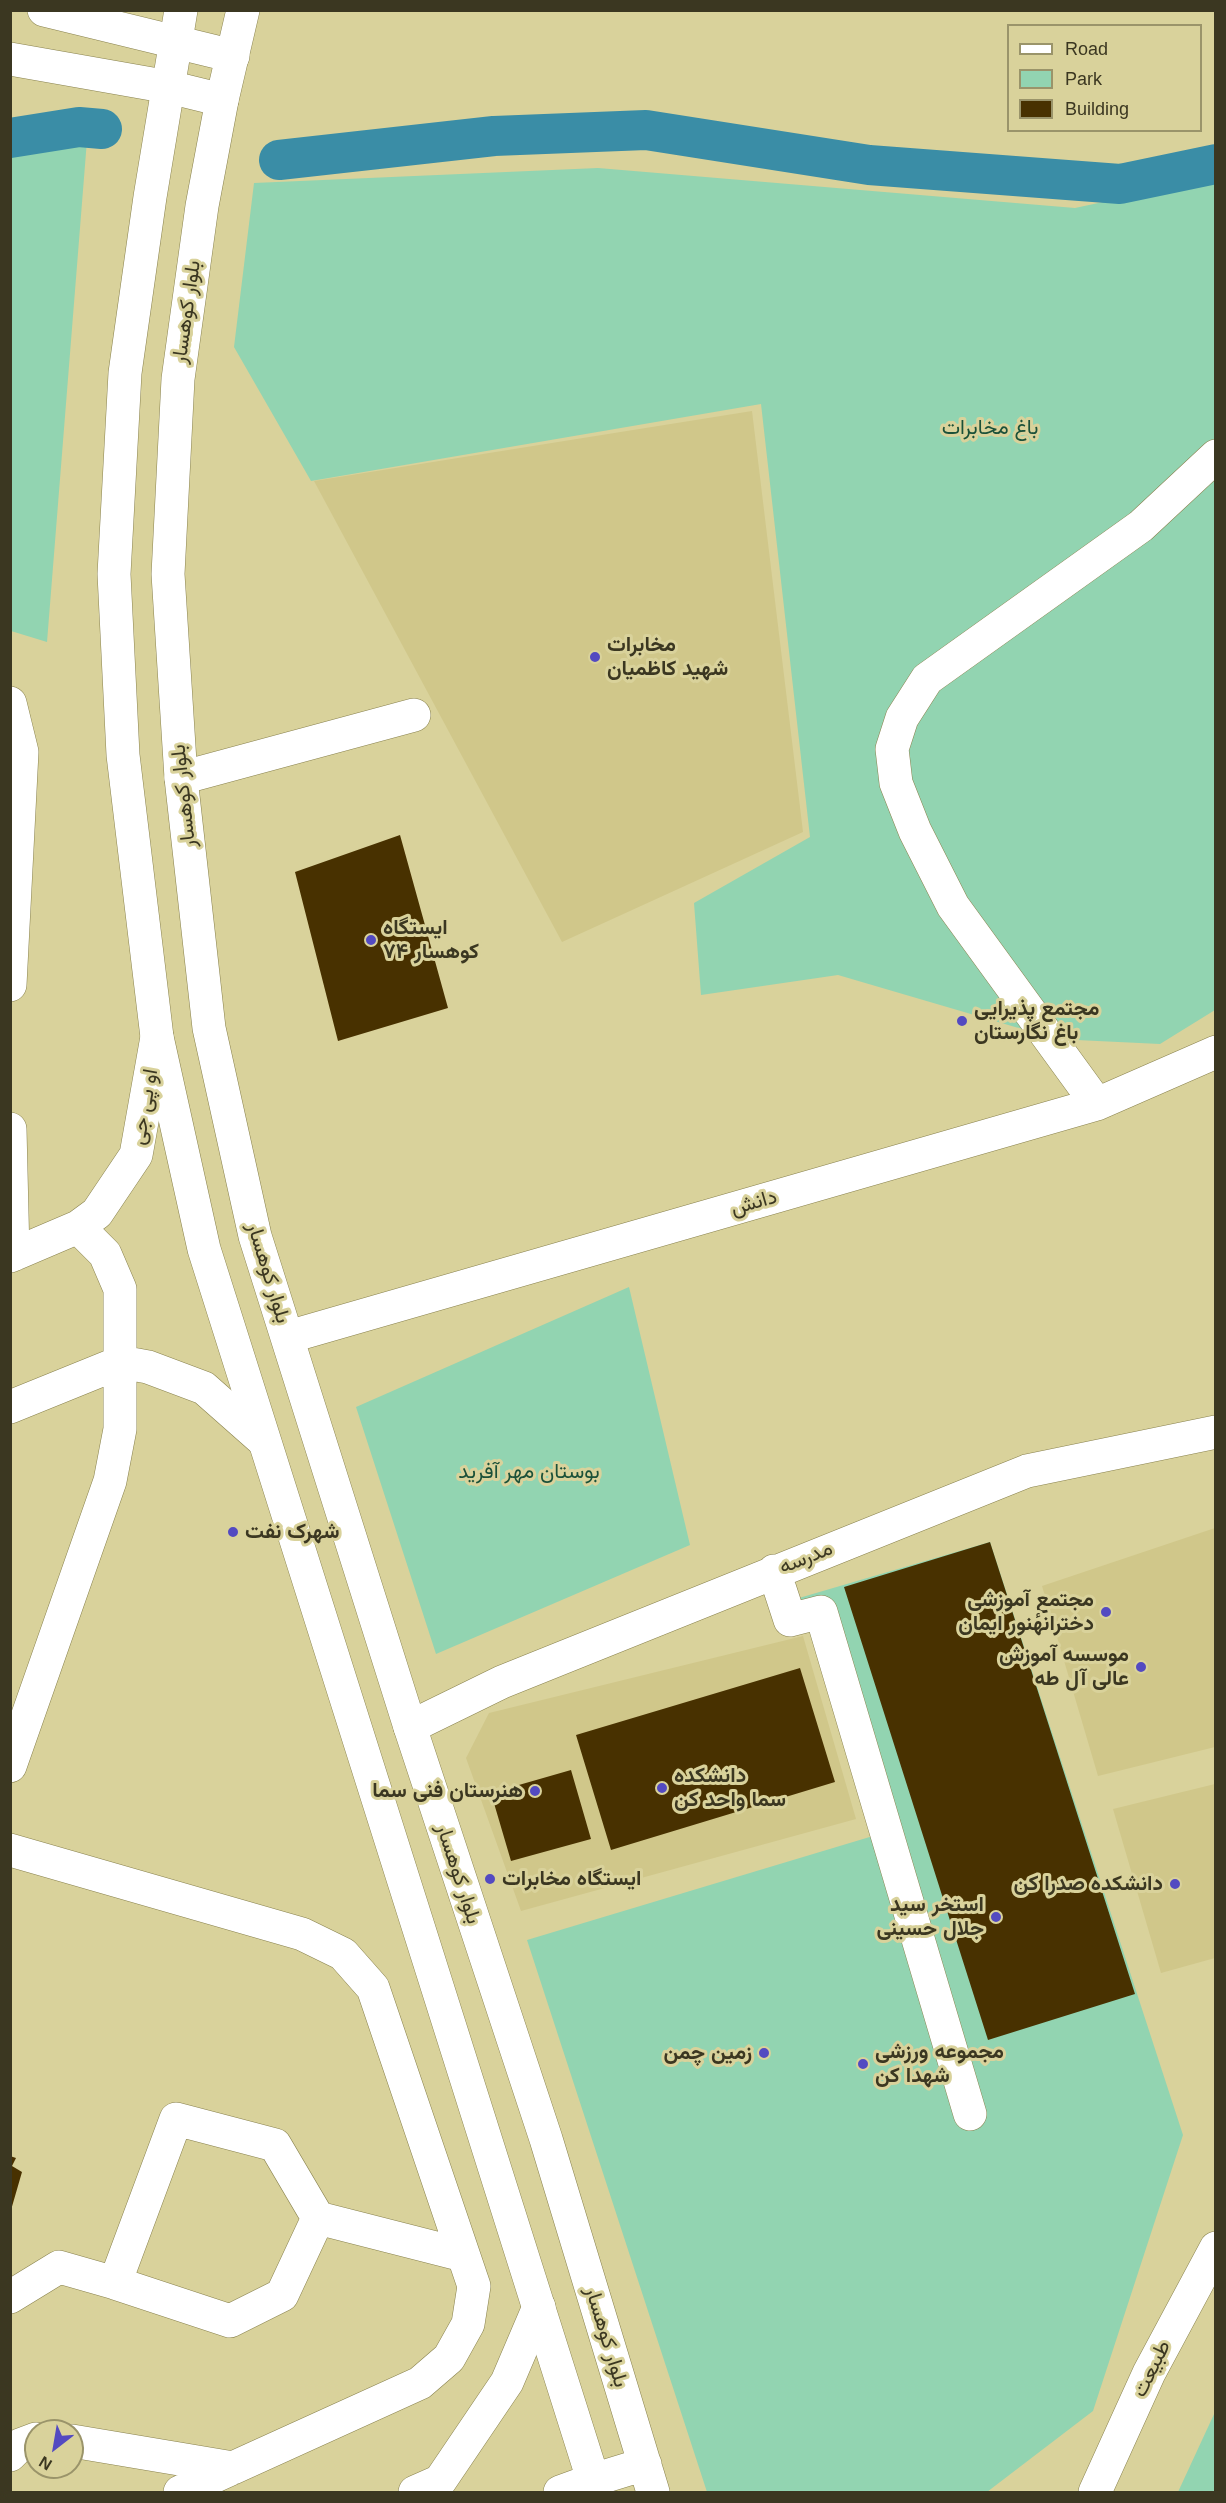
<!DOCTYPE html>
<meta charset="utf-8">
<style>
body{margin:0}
#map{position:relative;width:1226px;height:2503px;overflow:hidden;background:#d9d29b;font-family:Helvetica,sans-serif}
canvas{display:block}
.frame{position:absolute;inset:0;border:12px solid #3b3721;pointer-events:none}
.legend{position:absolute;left:1007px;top:24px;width:195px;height:108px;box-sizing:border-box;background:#d9d29b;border:2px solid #9a946a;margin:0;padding:8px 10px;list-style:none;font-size:18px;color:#3b3721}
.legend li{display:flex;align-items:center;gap:12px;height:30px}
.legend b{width:30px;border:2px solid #9a946a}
.north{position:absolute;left:24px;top:2419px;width:60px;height:60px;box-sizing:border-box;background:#d9d29b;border:2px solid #9a946a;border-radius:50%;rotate:211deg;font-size:16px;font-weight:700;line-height:24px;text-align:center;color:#3b3721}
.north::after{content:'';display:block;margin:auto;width:21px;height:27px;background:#534ac1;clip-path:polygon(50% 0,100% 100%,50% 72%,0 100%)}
</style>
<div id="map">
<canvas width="1226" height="2503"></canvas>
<div class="frame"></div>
<ul class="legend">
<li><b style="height:8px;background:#fff"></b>Road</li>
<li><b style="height:16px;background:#92d4b1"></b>Park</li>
<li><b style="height:16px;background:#483100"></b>Building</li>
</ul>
<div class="north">N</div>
</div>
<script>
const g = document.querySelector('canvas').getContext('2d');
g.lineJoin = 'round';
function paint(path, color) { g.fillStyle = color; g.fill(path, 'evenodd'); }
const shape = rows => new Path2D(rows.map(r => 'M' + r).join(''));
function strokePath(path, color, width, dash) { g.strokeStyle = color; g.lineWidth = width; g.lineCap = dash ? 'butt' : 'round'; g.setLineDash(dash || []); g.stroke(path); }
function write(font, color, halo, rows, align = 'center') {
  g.font = font + ' Helvetica,Vazirmatn,sans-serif'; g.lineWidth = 6; g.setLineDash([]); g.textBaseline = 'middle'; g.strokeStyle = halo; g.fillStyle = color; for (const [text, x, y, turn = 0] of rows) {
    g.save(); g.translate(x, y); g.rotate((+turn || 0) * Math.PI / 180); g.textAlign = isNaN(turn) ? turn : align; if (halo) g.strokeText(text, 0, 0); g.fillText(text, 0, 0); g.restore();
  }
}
const built = shape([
 [752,411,803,832,562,942,314,481],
 [1215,1528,1215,1747,1098,1776,1042,1586],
 [803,1636,856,1819,521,1911,466,1758,489,1713],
 [1215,1784,1215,1958,1161,1973,1113,1809]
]);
const green = shape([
 [87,140,47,642,11,631,11,156],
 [598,168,1075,208,1215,178,1215,1010,1160,1044,1056,1039,838,975,701,995,694,903,810,837,761,404,311,481,234,347,254,183],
 [629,1287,690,1545,436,1654,356,1407],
 [990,1542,1183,2135,1093,2411,987,2492,707,2492,527,1940,873,1836,799,1598],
 [1215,2412,1215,2492,1178,2492]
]);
const canal = shape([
 [10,138,79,127,102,129],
 [279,160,494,136,646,130,869,165,1120,184,1216,164]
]);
const building = shape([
 [400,835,448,1008,338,1041,295,872],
 [990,1542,1135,1994,988,2040,844,1587],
 [800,1668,835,1782,611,1850,576,1735],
 [571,1770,591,1839,511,1861,491,1793],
 [10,2156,16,2158,12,2166,22,2172,11,2210]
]);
const minor = shape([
 [44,10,233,56],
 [10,59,169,87,222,100],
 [10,703,22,752,10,985],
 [181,778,414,715],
 [1097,1104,953,906,915,831,896,783,892,749,902,718,927,679,1141,526,1216,456],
 [10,1129,13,1255],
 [10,1256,78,1227,97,1213,136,1155,157,1037],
 [288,1337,1097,1104,1216,1052],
 [10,1407,121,1362,148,1367,204,1388,264,1441],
 [774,1571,790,1620,821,1612,970,2114],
 [410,1727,502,1682,1027,1471,1216,1432],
 [10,1766,110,1481,120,1429,120,1289,105,1254,78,1227],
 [10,1850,302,1934,343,1954,373,1988,474,2286,468,2324,449,2358,420,2383,180,2492],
 [318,2218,282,2295,230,2321,115,2283,176,2119,275,2145,318,2218,463,2255],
 [10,2297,59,2267,115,2283],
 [72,2441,233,2468],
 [10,2455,20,2445,36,2439],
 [415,2492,440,2481,507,2382,539,2307],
 [560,2492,593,2480],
 [1095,2492,1149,2373,1216,2248]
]);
const major = shape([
 [181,10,150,197,125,373,114,574,123,755,157,1037,204,1249,597,2492],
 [243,10,222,100,202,206,178,379,168,574,181,778,209,1028,255,1236,410,1727,546,2139,653,2492],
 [593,2480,645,2464]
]);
const markers = [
 [595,657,6,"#534ac1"],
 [371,940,6,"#534ac1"],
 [962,1021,6,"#534ac1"],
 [233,1532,6,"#534ac1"],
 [1106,1612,6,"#534ac1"],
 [1141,1667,6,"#534ac1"],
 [662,1788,6,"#534ac1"],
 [535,1791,6,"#534ac1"],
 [490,1879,6,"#534ac1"],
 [1175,1884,6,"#534ac1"],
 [996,1917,6,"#534ac1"],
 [764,2053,6,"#534ac1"],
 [863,2064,6,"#534ac1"]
];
const streetNames = [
 ["بلوار کوهسار",187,312,-82],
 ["بلوار کوهسار",184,796,-96],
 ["او پی جی",145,1107,-80],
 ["دانش",754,1203,-16],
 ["بلوار کوهسار",268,1273,73],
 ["مدرسه",806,1558,-22],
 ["بلوار کوهسار",458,1874,72],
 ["بلوار کوهسار",606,2337,73],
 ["طبیعت",1152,2369,-64]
];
const parkNames = [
 ["باغ مخابرات",990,428],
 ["بوستان مهر آفرید",529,1472]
];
const poiNames = [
 ["مخابرات",607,645],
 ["شهید کاظمیان",607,669],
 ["ایستگاه",383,928],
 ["۷۴ کوهسار",383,952],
 ["مجتمع پذیرایی",974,1009],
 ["باغ نگارستان",974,1033],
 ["شهرک نفت",245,1532],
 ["مجتمع آموزشی",1094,1600,"right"],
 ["دخترانهٔنور ایمان",1094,1624,"right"],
 ["موسسه آموزش",1129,1655,"right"],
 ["عالی آل طه",1129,1679,"right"],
 ["دانشکده",674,1776],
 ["سما واحد کن",674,1800],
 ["هنرستان فنی سما",523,1791,"right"],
 ["ایستگاه مخابرات",502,1879],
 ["دانشکده صدرا کن",1163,1884,"right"],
 ["استخر سید",984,1905,"right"],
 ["جلال حسینی",984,1929,"right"],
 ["مجموعه ورزشی",875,2052],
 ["شهدا کن",875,2076],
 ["زمین چمن",752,2053,"right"]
];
paint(built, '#d0c78a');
paint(green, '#92d4b1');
strokePath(canal, '#3a8da6', 40);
paint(building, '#483100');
strokePath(minor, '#89824e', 34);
strokePath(major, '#89824e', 34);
strokePath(minor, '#fff', 33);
strokePath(major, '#fff', 33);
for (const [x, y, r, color] of markers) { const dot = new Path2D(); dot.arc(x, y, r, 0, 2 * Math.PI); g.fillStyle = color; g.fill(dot); strokePath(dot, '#d9d29b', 2); }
write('21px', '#3b3721', '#d9d29b', streetNames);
write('21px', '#1b5139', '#d9d29b', parkNames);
write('bold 21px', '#3b3721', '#d9d29b', poiNames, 'left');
</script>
